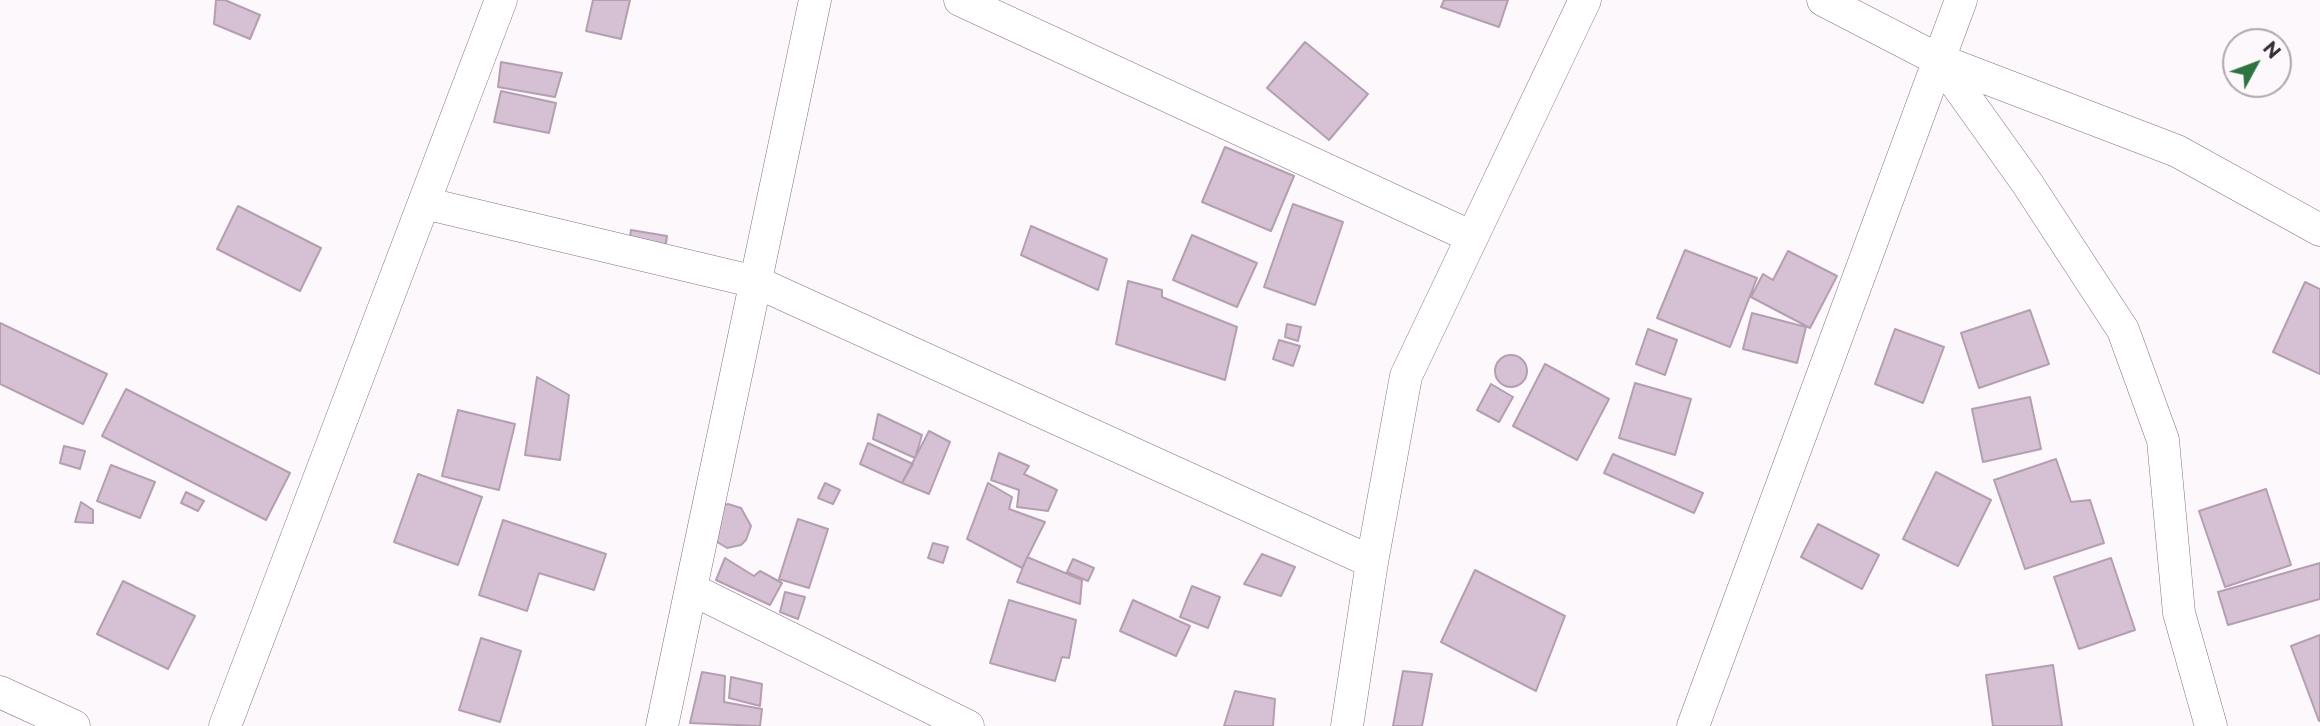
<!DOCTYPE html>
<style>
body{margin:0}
#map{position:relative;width:2320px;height:726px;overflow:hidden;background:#fdf8fc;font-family:Montserrat,sans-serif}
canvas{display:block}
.north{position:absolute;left:2222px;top:28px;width:70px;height:70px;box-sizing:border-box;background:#fdf8fc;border:2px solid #afa8ae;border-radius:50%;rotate:49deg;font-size:19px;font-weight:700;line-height:28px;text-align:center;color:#393138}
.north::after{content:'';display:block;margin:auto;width:24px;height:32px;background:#2d7440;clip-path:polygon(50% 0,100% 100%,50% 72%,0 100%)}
</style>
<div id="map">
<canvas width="2320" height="726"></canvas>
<div class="north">N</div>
</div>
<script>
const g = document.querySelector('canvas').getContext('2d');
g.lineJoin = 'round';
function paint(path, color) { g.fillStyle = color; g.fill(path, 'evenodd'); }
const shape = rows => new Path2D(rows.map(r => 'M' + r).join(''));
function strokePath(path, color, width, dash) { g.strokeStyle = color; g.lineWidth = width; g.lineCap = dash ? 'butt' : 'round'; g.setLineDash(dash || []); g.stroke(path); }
const building = shape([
 [216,0,225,0,260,15,250,39,214,24,216,0],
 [593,0,630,0,621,39,586,31,593,0],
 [1444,0,1508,0,1499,27,1441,7,1444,0],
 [1305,42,1368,94,1329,140,1267,88,1305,42],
 [501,62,562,73,555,97,498,87,501,62],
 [501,91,556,103,549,133,494,122,501,91],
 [1225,147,1294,176,1271,231,1202,202,1225,147],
 [1293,204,1343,222,1315,305,1264,287,1293,204],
 [238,206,321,248,300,291,217,249,238,206],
 [1031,226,1107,259,1098,290,1021,255,1031,226],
 [631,230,667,236,663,263,627,257,631,230],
 [1192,235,1257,263,1237,307,1173,280,1192,235],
 [1685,250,1757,278,1730,347,1657,318,1685,250],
 [1788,251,1837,276,1810,328,1751,297,1763,274,1773,280,1788,251],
 [1128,281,1162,290,1162,297,1237,327,1225,380,1116,344,1128,281],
 [2305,282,2320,289,2320,374,2273,352,2305,282],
 [2030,310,2049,364,1979,388,1961,333,2030,310],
 [1752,313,1806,327,1797,363,1743,349,1752,313],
 [0,323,107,374,83,424,0,384,0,323],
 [1287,324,1301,327,1298,341,1285,337,1287,324],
 [1648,329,1677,340,1665,375,1636,364,1648,329],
 [1895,329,1944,347,1923,403,1875,384,1895,329],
 [1279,340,1300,346,1293,366,1273,359,1279,340],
 '1495 371a16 16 0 1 1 32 0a16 16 0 1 1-32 0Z',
 [1545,364,1609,399,1577,460,1513,426,1545,364],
 [537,377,569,395,560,460,525,455,537,377],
 [1635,383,1691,399,1675,455,1619,438,1635,383],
 [1491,384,1513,397,1499,422,1477,410,1491,384],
 [126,389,290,473,266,520,102,436,126,389],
 [2030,397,2041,449,1983,462,1972,409,2030,397],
 [458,410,515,424,499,490,442,476,458,410],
 [878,414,922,435,915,458,873,439,878,414],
 [929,431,950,442,929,494,902,483,929,431],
 [868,443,913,464,902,483,860,464,868,443],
 [64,446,85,451,80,469,60,463,64,446],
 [999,453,1029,466,1024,474,1057,490,1048,511,1017,507,1019,490,991,480,999,453],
 [1613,454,1703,493,1694,513,1604,473,1613,454],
 [2056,459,2071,502,2090,500,2104,543,2025,569,1994,480,2056,459],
 [111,465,155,482,140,518,97,501,111,465],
 [1936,472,1991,500,1958,566,1903,539,1936,472],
 [418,474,482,497,458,565,394,542,418,474],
 [825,483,840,490,833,504,818,498,825,483],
 [988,483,1012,497,1009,509,1045,522,1022,568,967,539,988,483],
 [2266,489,2291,565,2225,587,2199,511,2266,489],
 [186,492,204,501,198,511,181,503,186,492],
 [81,502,93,510,93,523,75,522,81,502],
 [728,504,741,508,751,526,746,540,741,545,727,548,714,540,721,506,728,504],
 [798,519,828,529,809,588,779,579,798,519],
 [503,520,606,554,594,590,539,573,527,611,479,595,503,520],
 [1818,524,1879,555,1862,589,1801,557,1818,524],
 [933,543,948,547,943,563,928,558,933,543],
 [1262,554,1295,567,1281,596,1244,584,1262,554],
 [1027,557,1082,580,1080,604,1017,582,1027,557],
 [725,558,754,576,760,571,782,583,770,605,716,580,725,558],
 [2111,558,2135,630,2079,649,2054,577,2111,558],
 [1073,559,1094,568,1088,581,1067,572,1073,559],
 [2320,563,2320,599,2228,625,2218,592,2320,563],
 [1475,570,1565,616,1536,691,1441,642,1475,570],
 [123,581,195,616,168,669,97,634,123,581],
 [1192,586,1220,597,1208,628,1180,617,1192,586],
 [785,592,805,597,798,619,780,612,785,592],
 [1009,600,1076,620,1069,658,1062,657,1055,681,990,663,1009,600],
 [1133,600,1190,626,1176,656,1120,631,1133,600],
 [2320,635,2320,720,2319,721,2291,646,2320,635],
 [481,638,521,651,500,722,459,710,481,638],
 [2053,665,2062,726,1993,726,1986,675,2053,665],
 [1403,671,1432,674,1422,726,1393,726,1403,671],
 [702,672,725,676,724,702,762,709,760,726,690,723,702,672],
 [731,677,762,684,760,706,729,698,731,677],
 [1235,691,1275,699,1273,726,1224,726,1235,691]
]);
const minor = shape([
 [960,0,1472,237],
 [1823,0,1939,60,2177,151,2320,230],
 [1939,60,2027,183,2123,330,2163,440,2179,613,2211,726],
 [424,203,756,282,1372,562],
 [691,589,968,726],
 [0,692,74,726],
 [225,726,501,0],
 [662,726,815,0],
 [1347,726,1372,562,1406,376,1585,0],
 [1693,726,1961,0]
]);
paint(building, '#d6c1d4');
strokePath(building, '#b49fb1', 2);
strokePath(minor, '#847182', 33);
strokePath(minor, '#fff', 32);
</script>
